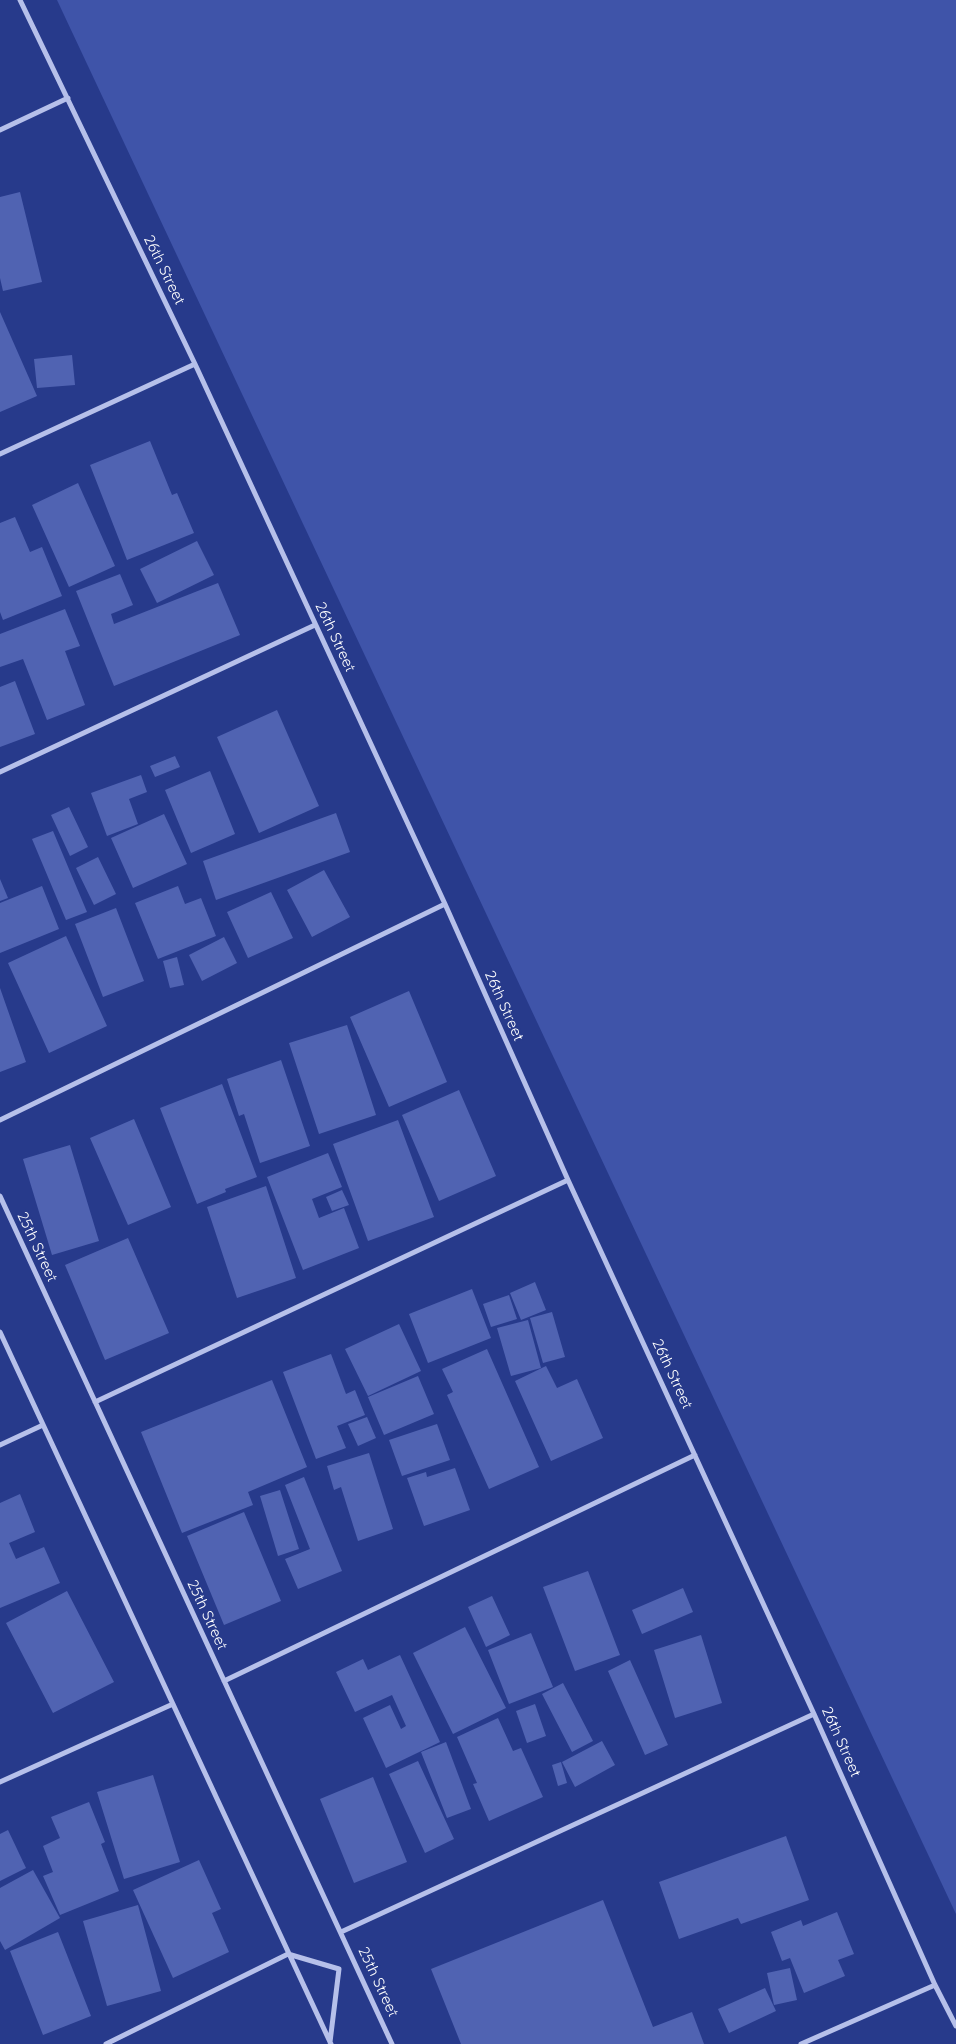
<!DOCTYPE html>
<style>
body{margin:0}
canvas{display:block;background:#273a8b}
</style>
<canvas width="956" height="2044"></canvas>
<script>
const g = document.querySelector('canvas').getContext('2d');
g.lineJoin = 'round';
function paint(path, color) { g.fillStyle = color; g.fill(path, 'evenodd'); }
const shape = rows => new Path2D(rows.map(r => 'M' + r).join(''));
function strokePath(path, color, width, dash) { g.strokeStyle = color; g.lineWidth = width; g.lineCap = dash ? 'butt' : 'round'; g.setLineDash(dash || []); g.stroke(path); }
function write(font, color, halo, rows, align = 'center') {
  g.font = font + ' Quicksand,sans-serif'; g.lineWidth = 4.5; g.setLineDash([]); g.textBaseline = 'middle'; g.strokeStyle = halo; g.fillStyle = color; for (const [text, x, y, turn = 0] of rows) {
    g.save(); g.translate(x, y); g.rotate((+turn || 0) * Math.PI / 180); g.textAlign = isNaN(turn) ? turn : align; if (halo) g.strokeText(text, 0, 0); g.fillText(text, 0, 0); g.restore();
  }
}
const green = shape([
 [57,0,956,0,956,1914]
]);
const building = shape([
 [20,192,42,282,3,291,0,278,0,197],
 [0,312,37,396,0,412],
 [72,355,75,385,37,388,34,359],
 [150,441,172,495,177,493,194,533,127,560,90,465],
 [78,483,115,566,69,587,32,505],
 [15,517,30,552,42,547,62,596,3,620,0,612,0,523],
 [197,541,214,575,157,603,140,569],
 [120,574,133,605,111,614,114,624,218,583,240,635,114,686,76,591],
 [65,609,80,646,65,651,85,705,47,720,23,659,0,667,0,634],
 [15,681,35,734,0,747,0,687],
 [277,710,319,806,259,833,217,737],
 [175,756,180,767,155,777,150,766],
 [210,771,235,834,191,853,165,790],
 [141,775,147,792,129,799,138,824,107,836,91,793],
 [69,807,88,847,70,856,51,815],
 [336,813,350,852,216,900,203,861],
 [164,814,187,864,133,888,111,838],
 [53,831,87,912,66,920,32,839],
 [98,857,116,894,94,905,76,868],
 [324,870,350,917,312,937,287,890],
 [0,879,8,898,0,901],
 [42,886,59,929,0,953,0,903],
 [178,886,185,904,201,898,216,936,158,959,135,903],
 [271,892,293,938,248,958,227,912],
 [116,908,144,981,103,997,75,924],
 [66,936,107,1026,49,1053,8,963],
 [224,937,237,963,202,981,189,955],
 [177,957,184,985,170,988,163,961],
 [0,988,26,1062,0,1072],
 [409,991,447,1082,389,1107,350,1017],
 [347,1025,376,1115,319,1134,289,1043],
 [281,1060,310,1146,260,1163,244,1114,239,1116,227,1079],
 [222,1084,257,1177,225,1189,226,1192,197,1204,160,1108],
 [459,1090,496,1176,439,1201,402,1115],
 [134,1119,171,1207,128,1225,90,1138],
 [398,1120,434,1217,368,1241,333,1144],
 [70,1145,99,1241,52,1255,23,1159],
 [328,1153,342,1187,312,1199,319,1218,344,1208,359,1248,303,1270,267,1177],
 [266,1186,296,1278,237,1298,207,1207],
 [342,1190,349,1205,332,1211,326,1197],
 [128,1238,169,1333,105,1360,65,1265],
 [535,1282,546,1310,521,1320,510,1293],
 [472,1289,491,1338,428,1363,409,1314],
 [509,1295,517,1319,491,1327,483,1304],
 [552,1312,565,1357,543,1363,530,1318],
 [528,1320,541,1368,511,1376,497,1328],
 [399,1324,421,1371,368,1396,345,1349],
 [487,1349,539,1467,489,1489,447,1395,453,1392,442,1369],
 [331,1354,346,1394,355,1390,365,1415,337,1426,346,1448,316,1459,283,1372],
 [546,1366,557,1388,577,1379,603,1438,551,1461,515,1381],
 [418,1376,434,1414,384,1435,368,1397],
 [272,1380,307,1467,248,1492,253,1505,182,1533,141,1432],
 [367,1417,376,1438,358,1446,348,1424],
 [437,1424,450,1460,402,1476,389,1440],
 [369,1453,393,1529,358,1541,341,1487,334,1490,327,1466],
 [455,1468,470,1510,424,1526,407,1478,426,1472,427,1477],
 [304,1477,342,1571,298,1589,285,1559,310,1549,285,1485],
 [280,1490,299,1549,278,1556,260,1496],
 [20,1494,35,1532,9,1543,16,1559,44,1547,60,1583,0,1608,0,1503],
 [244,1512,281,1601,224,1625,187,1536],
 [588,1571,620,1655,575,1671,543,1587],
 [683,1588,693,1612,642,1634,632,1610],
 [67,1591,114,1682,53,1713,6,1623],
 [492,1596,510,1635,486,1647,468,1607],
 [465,1627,506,1708,453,1734,413,1653],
 [531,1633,553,1687,509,1704,488,1650],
 [701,1635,722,1703,675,1718,654,1650],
 [400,1655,440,1742,386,1768,363,1718,390,1705,401,1729,406,1726,392,1695,355,1712,336,1672,363,1659,368,1670],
 [630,1660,668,1745,645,1755,608,1671],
 [563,1683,593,1741,572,1752,542,1694],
 [535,1704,546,1736,527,1743,516,1711],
 [498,1718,513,1751,521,1748,543,1797,489,1821,473,1784,477,1783,457,1737],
 [602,1741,615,1765,575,1787,562,1762],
 [446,1742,471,1809,447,1818,421,1752],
 [418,1761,454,1839,425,1853,389,1774],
 [561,1762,567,1783,558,1786,552,1765],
 [153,1775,180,1862,124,1879,97,1792],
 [373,1777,407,1862,354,1883,320,1799],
 [89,1802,105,1842,101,1844,119,1891,60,1915,43,1876,53,1872,43,1846,60,1838,51,1817],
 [8,1830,26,1868,0,1881,0,1834],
 [786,1836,809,1900,741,1924,738,1918,679,1939,659,1882],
 [199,1860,221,1909,212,1913,229,1952,173,1978,133,1890],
 [33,1870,60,1918,5,1950,0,1941,0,1888],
 [603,1900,653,2027,692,2012,704,2044,461,2044,431,1969],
 [138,1905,161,1991,107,2006,83,1921],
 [837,1912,854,1954,838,1960,845,1976,804,1993,790,1958,782,1961,771,1932,801,1920,803,1926],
 [58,1932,91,2016,43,2035,10,1951],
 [790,1968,797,2000,774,2005,767,1973],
 [765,1988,776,2011,729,2033,718,2009]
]);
const street = shape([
 [20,0,195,364,445,904,568,1180,814,1714,935,1985,956,2026],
 [0,130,68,98],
 [0,454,195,364],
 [0,772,315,625],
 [0,1120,445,904],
 [0,1196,392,2044],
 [0,1332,331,2044],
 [95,1402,568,1180],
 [0,1445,43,1425],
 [224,1681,695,1455],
 [0,1782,173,1704],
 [341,1932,814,1714],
 [106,2044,288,1954,339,1969,330,2042],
 [801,2044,935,1985]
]);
const streetNames = [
 ["26th Street",164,270,64],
 ["26th Street",335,637,65],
 ["26th Street",504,1006,66],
 ["25th Street",37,1247,65],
 ["26th Street",672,1374,65],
 ["25th Street",207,1615,65],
 ["26th Street",841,1742,66],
 ["25th Street",378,1982,65]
];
paint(green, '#3f54a9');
paint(building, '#5063b2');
strokePath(street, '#b6c0ea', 5);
write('15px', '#fff', '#273a8b', streetNames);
</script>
